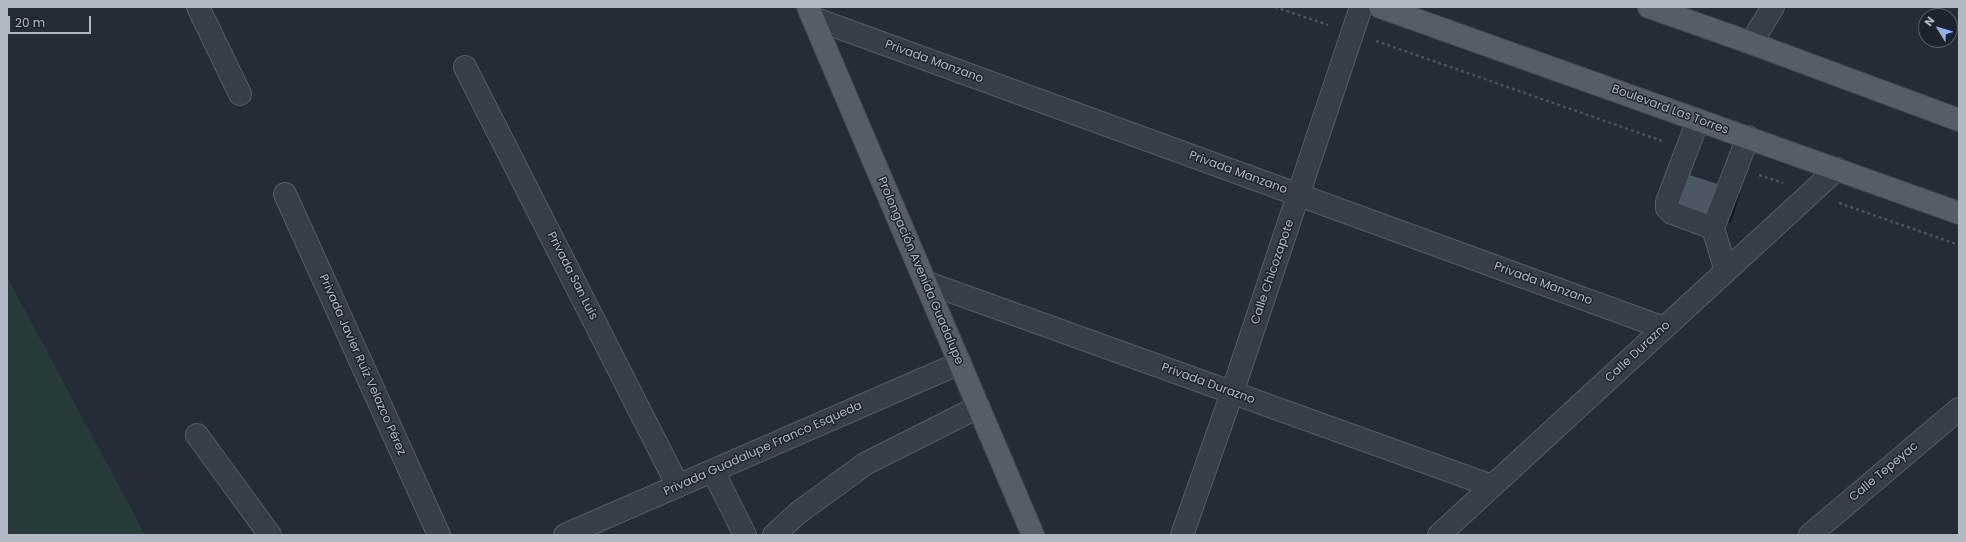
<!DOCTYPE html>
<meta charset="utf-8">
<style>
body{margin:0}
#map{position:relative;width:1966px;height:542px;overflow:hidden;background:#252c38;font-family:Poppins,sans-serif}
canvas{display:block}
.frame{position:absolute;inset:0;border:8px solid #b3b9c4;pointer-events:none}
.north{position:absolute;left:1918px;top:8px;width:40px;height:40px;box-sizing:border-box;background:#1d232d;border:1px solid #595f69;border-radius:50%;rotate:308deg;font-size:11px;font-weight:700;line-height:16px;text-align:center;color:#b3b9c4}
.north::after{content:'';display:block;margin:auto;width:14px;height:18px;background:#91b0ec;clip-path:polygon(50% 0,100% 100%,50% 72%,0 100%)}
.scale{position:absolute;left:8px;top:16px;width:83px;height:18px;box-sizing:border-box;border:2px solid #b3b9c4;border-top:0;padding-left:5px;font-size:12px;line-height:14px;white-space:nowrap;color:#b3b9c4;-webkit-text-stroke:3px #1d232d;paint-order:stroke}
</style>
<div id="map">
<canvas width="1966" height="542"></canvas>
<div class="frame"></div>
<div class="north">N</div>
<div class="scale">20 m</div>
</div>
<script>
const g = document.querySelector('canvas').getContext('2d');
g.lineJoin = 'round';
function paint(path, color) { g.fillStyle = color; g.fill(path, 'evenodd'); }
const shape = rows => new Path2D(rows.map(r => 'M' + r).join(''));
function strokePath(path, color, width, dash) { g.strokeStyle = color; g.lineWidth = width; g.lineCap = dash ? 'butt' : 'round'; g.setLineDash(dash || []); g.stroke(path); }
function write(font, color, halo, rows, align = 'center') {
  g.font = font + ' Poppins,sans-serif'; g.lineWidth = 3; g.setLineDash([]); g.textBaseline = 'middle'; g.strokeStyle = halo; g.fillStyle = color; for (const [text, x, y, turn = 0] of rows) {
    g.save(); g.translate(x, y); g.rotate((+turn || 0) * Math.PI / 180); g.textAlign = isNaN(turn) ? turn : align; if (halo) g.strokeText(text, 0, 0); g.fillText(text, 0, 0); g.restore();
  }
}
const green = shape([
 [7,277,145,535,7,535]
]);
const shadow = shape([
 [1736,190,1740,194,1731,223,1665,203]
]);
const building = shape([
 [1670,169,1737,190,1728,220,1660,200]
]);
const path = shape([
 [1275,7,1328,25],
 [1376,41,1662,141],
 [1759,175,1783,183],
 [1839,203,1959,245]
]);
const minor = shape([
 [198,7,240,94],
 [813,18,1664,328],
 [1751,43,1773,7],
 [465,67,678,486],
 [1698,120,1667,202,1667,208,1672,213,1713,228,1748,137],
 [285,194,439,535],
 [1713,228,1726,271],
 [925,282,1492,486],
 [197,435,270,535],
 [713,471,745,535],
 [565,535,960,363],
 [774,535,798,513,865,464,978,407],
 [1182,535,1232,393,1361,7],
 [1439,535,1837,169],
 [1810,535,1959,409]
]);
const major = shape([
 [808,7,1033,535],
 [1380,7,1959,213],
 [1649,7,1751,43,1959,120]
]);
const streetNames = [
 ["Privada Manzano",934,62,20],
 ["Boulevard Las Torres",1670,110,20],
 ["Privada Manzano",1238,173,20],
 ["Prolongación Avenida Guadalupe",920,271,67],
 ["Calle Chicozapote",1273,272,-71],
 ["Privada San Luis",572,276,63],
 ["Privada Manzano",1543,284,20],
 ["Calle Durazno",1638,352,-43],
 ["Privada Javier Ruíz Velazco Pérez",362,365,66],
 ["Privada Durazno",1208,384,20],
 ["Privada Guadalupe Franco Esqueda",763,449,-24],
 ["Calle Tepeyac",1884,472,-40]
];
paint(green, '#293a3b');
paint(shadow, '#0007');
paint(building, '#4d5663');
strokePath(minor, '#565c66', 24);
strokePath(major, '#414751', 24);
strokePath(path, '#465558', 2.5, [3, 3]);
strokePath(minor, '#383e49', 22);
strokePath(major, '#565d68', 22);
write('12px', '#b3b9c4', '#1d232d', streetNames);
</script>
